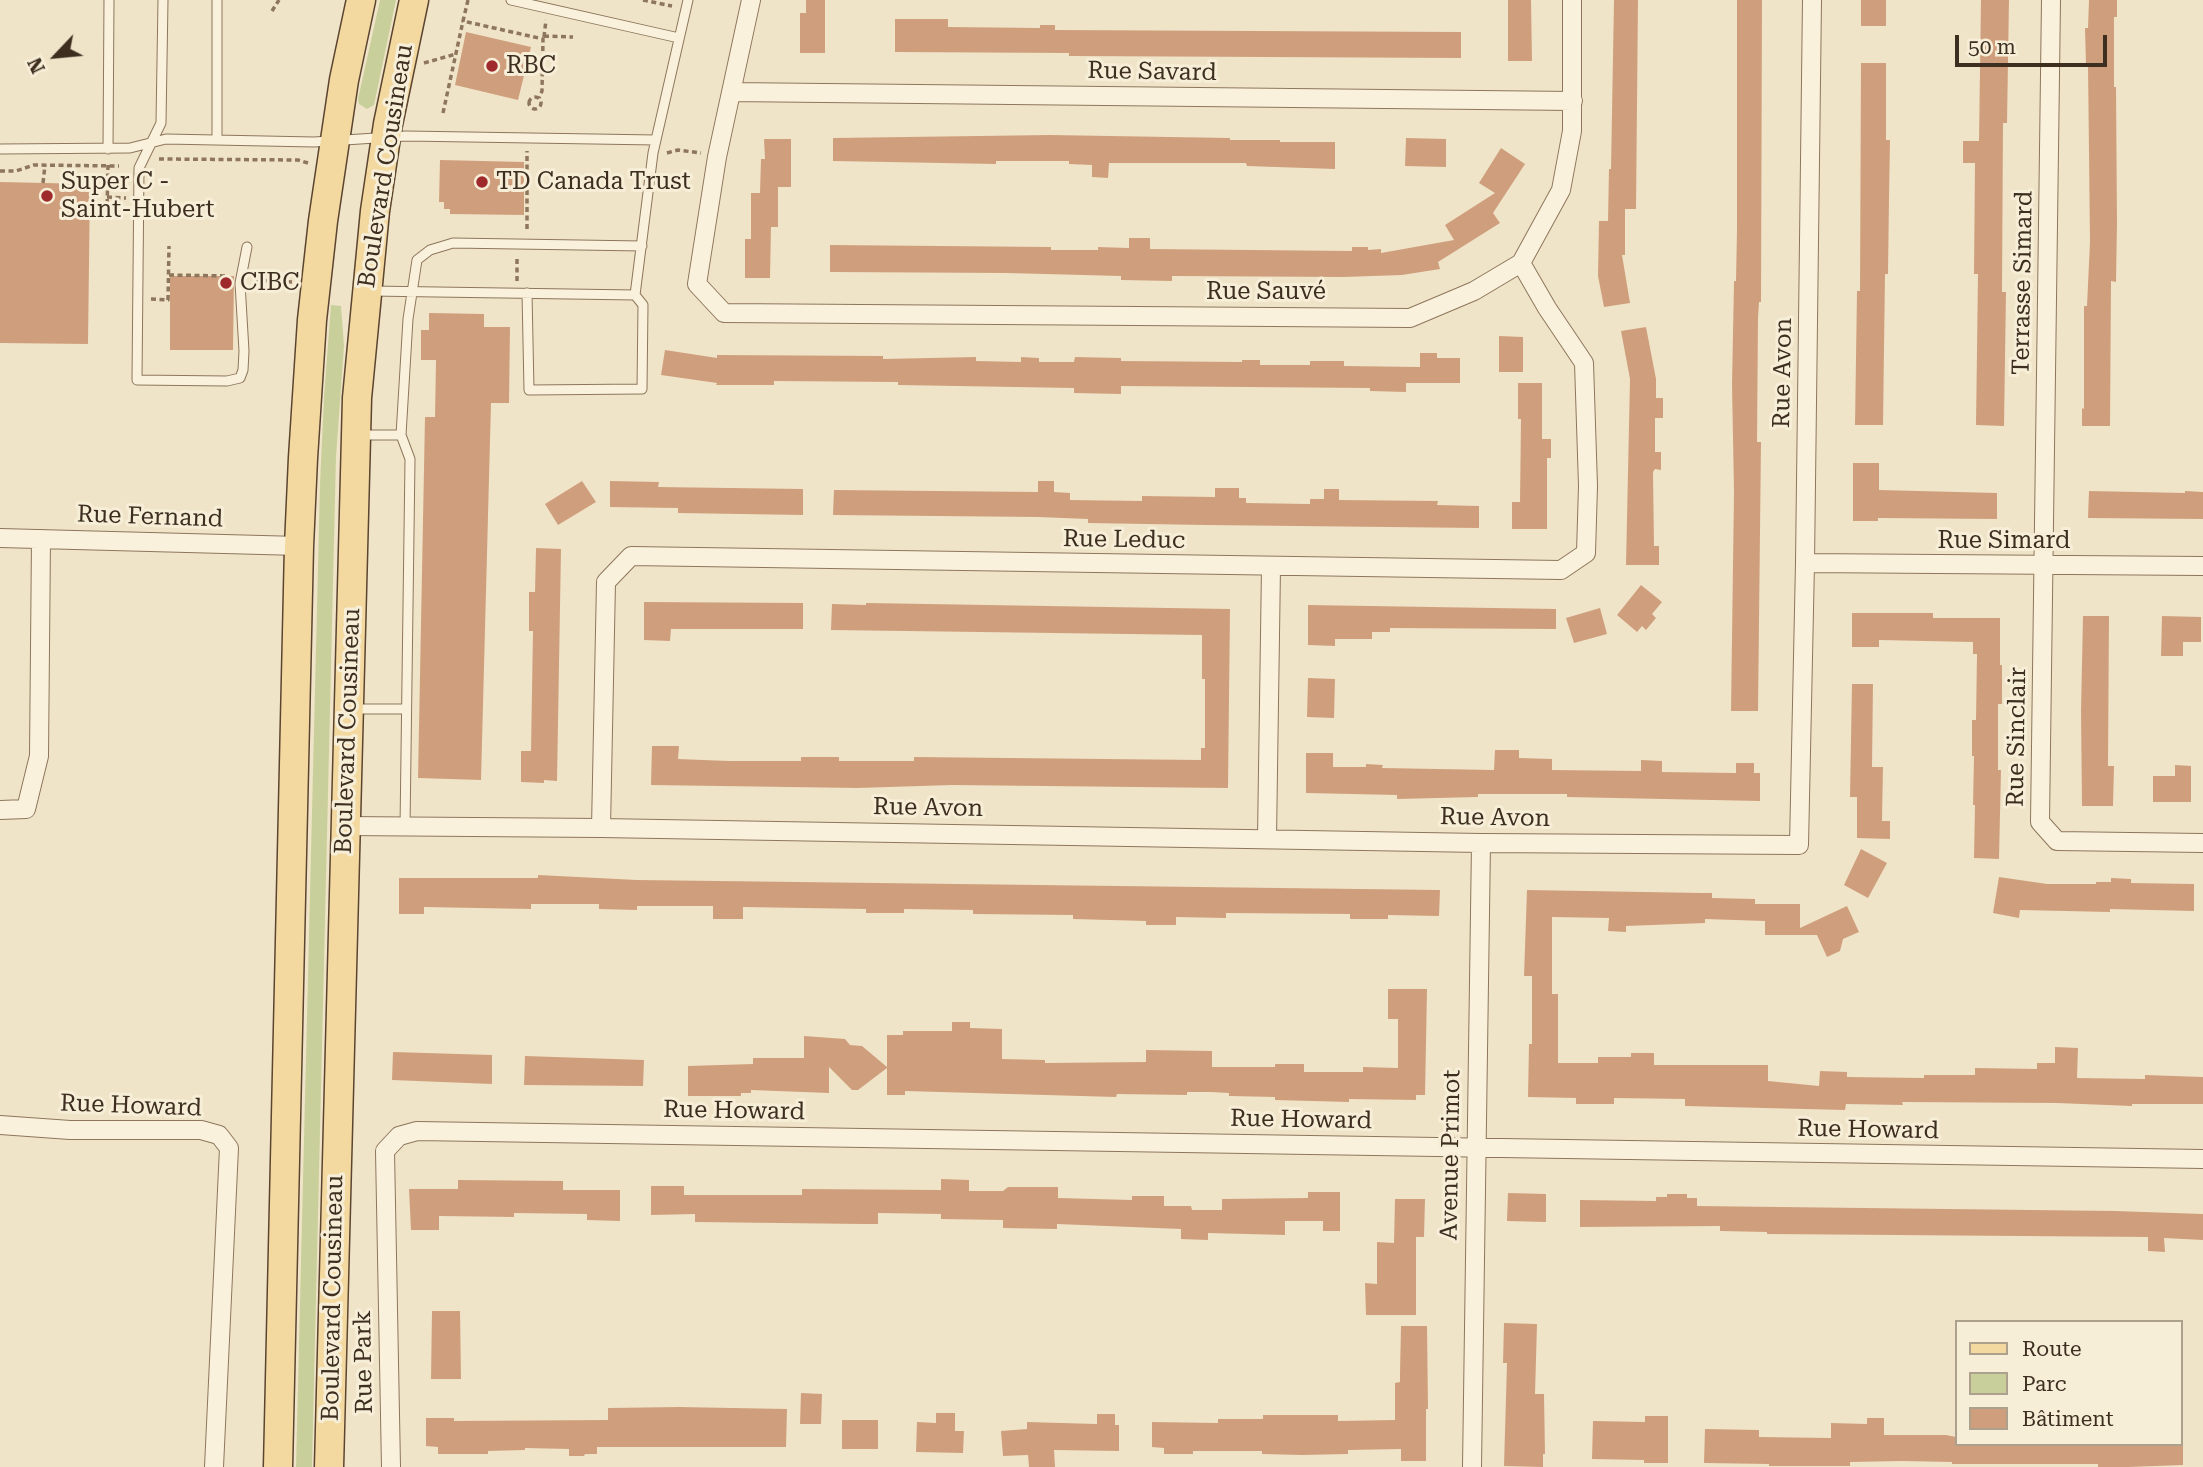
<!DOCTYPE html>
<meta charset="utf-8">
<style>
body{margin:0}
#map{position:relative;width:2203px;height:1467px;overflow:hidden;background:#f0e4c8;font-family:"Roboto Serif",serif}
canvas{display:block}
.legend{position:absolute;left:1955px;top:1320px;width:228px;height:126px;box-sizing:border-box;background:#f7eed8;border:2px solid #ada18e;margin:0;padding:9px 12px;list-style:none;font-size:21px;color:#3d2e20}
.legend li{display:flex;align-items:center;gap:14px;height:35px}
.legend b{width:35px;border:2px solid #ada18e}
.north{position:absolute;left:21px;top:21px;width:70px;height:70px;-webkit-text-stroke:5px #f7eed8;paint-order:stroke;rotate:244deg;font-size:19px;font-weight:700;line-height:28px;text-align:center;color:#3d2e20}
.north::after{content:'';display:block;margin:auto;width:24px;height:32px;background:#3d2e20;clip-path:polygon(50% 0,100% 100%,50% 72%,0 100%)}
.scale{position:absolute;left:1955px;top:35px;width:152px;height:32px;box-sizing:border-box;border:4px solid #3d2e20;border-top:0;padding-left:9px;font-size:21px;line-height:24px;white-space:nowrap;color:#3d2e20;-webkit-text-stroke:5px #f7eed8;paint-order:stroke}
</style>
<div id="map">
<canvas width="2203" height="1467"></canvas>
<ul class="legend">
<li><b style="height:9px;background:#f3d9a0"></b>Route</li>
<li><b style="height:19px;background:#c9cf9b"></b>Parc</li>
<li><b style="height:19px;background:#cf9f7d"></b>Bâtiment</li>
</ul>
<div class="north">N</div>
<div class="scale">50 m</div>
</div>
<script>
const g = document.querySelector('canvas').getContext('2d');
g.lineJoin = 'round';
function paint(path, color) { g.fillStyle = color; g.fill(path, 'evenodd'); }
const shape = rows => new Path2D(rows.map(r => 'M' + r).join(''));
function strokePath(path, color, width, dash) { g.strokeStyle = color; g.lineWidth = width; g.lineCap = dash ? 'butt' : 'round'; g.setLineDash(dash || []); g.stroke(path); }
function write(font, color, halo, rows, align = 'center') {
  g.font = font + ' "Roboto Serif",serif'; g.lineWidth = 6; g.setLineDash([]); g.textBaseline = 'middle'; g.strokeStyle = halo; g.fillStyle = color; for (const [text, x, y, turn = 0] of rows) {
    g.save(); g.translate(x, y); g.rotate((+turn || 0) * Math.PI / 180); g.textAlign = isNaN(turn) ? turn : align; if (halo) g.strokeText(text, 0, 0); g.fillText(text, 0, 0); g.restore();
  }
}
const green = shape([
 [380,0,396,0,374,105,367,109,359,104,358,99],
 [331,305,341,306,344,346,336,457,312,1467,296,1467,320,484,324,397]
]);
const building = shape([
 [806,0,825,0,825,53,800,53,800,13,806,13],
 [1508,0,1531,0,1532,61,1508,61],
 [1614,0,1638,0,1636,209,1625,209,1625,255,1622,255,1630,303,1604,307,1598,276,1599,221,1608,221,1609,169,1611,169],
 [1737,0,1762,0,1761,302,1759,302,1758,318,1757,442,1761,442,1758,711,1731,711,1734,492,1732,384,1734,281,1736,281,1737,229],
 [1861,0,1886,0,1886,26,1861,26],
 [1981,0,2009,0,2007,123,2003,123,2002,292,2006,292,2004,426,1976,425,1978,274,1974,274,1975,163,1963,163,1963,141,1979,141],
 [2089,0,2117,0,2117,17,2114,17,2114,87,2116,87,2117,223,2116,282,2111,281,2110,426,2082,426,2082,408,2084,409,2084,306,2087,306,2090,242,2088,65,2086,65,2085,28,2088,28],
 [895,19,948,19,948,27,1040,28,1040,25,1055,25,1055,30,1461,32,1461,58,1069,56,1069,53,895,52],
 [466,32,531,47,518,100,455,85],
 [1861,63,1886,63,1886,140,1890,140,1889,198,1888,274,1885,274,1883,425,1855,425,1857,291,1860,291],
 [1050,135,1230,138,1230,140,1280,140,1280,142,1335,142,1335,169,1247,166,1246,163,1109,163,1108,178,1092,177,1092,165,1069,164,1069,161,996,161,996,164,833,161,833,138],
 [1406,138,1446,139,1446,167,1405,166],
 [764,139,791,139,791,187,778,187,778,227,771,227,770,278,745,278,745,239,751,239,751,193,760,193,761,159,765,159],
 [1501,148,1525,164,1493,213,1500,223,1438,262,1440,269,1402,275,1343,277,1172,276,1172,281,1121,280,1121,276,1006,273,830,272,830,245,1051,247,1051,250,1098,250,1098,247,1129,248,1129,238,1150,238,1150,249,1352,251,1352,247,1368,247,1368,250,1381,249,1381,253,1454,240,1445,225,1495,193,1479,183],
 [440,160,524,162,524,215,450,214,450,209,444,209,444,202,439,202],
 [0,182,90,184,88,344,0,343],
 [170,276,234,276,233,350,170,350],
 [429,313,484,314,484,327,510,327,509,403,491,403,481,780,418,778,425,417,435,417,436,360,421,360,421,330,429,330],
 [1646,327,1656,379,1656,398,1663,398,1663,418,1655,418,1655,452,1661,452,1661,470,1655,469,1653,472,1654,546,1659,546,1659,565,1626,565,1630,379,1621,331],
 [1499,336,1523,337,1523,372,1499,372],
 [665,350,717,358,717,355,883,356,883,359,976,357,976,361,1021,362,1021,357,1039,358,1039,362,1074,362,1075,357,1121,358,1121,361,1242,362,1242,360,1260,360,1260,365,1310,365,1310,361,1344,361,1344,366,1420,367,1420,353,1437,353,1437,358,1460,358,1460,383,1406,383,1406,392,1370,391,1370,388,1121,386,1121,394,1074,393,1074,388,898,385,898,382,774,381,774,385,716,385,717,383,661,375],
 [1518,383,1542,383,1542,439,1551,439,1551,458,1547,458,1547,529,1512,529,1512,502,1520,502,1521,419,1518,419],
 [1853,463,1879,463,1879,490,1997,493,1997,519,1878,518,1878,521,1853,521],
 [582,481,596,502,558,525,545,504],
 [610,481,659,482,658,487,803,489,803,515,678,513,678,508,610,507],
 [1038,481,1054,481,1054,492,1070,493,1070,500,1142,501,1142,496,1215,497,1215,488,1239,488,1239,498,1246,498,1246,503,1310,504,1310,499,1324,499,1324,489,1339,489,1339,500,1438,501,1437,505,1479,506,1479,528,1206,525,1088,523,1088,519,1038,517,833,515,834,490,1038,492],
 [2089,491,2185,493,2185,491,2203,492,2203,519,2088,518],
 [536,548,561,549,557,781,544,780,544,783,521,782,521,751,531,751,533,631,529,631,529,592,535,592],
 [1641,585,1662,602,1652,614,1656,618,1646,630,1642,626,1637,632,1617,615],
 [644,602,803,603,803,629,671,629,670,641,644,640],
 [866,603,1230,609,1228,788,952,785,857,788,651,785,652,746,679,746,678,759,729,761,801,761,801,757,839,757,839,761,914,761,914,757,1201,760,1201,748,1205,748,1205,679,1202,679,1202,635,831,630,832,604,866,605],
 [1308,605,1556,609,1556,629,1390,628,1390,632,1372,632,1372,639,1335,639,1335,646,1308,645],
 [1600,608,1607,634,1574,643,1566,618],
 [1852,613,1933,613,1933,618,2000,618,2000,665,2002,665,2002,704,1998,704,1998,770,2001,770,1999,859,1974,858,1975,805,1973,805,1974,756,1972,756,1972,720,1976,720,1977,654,1973,654,1973,642,1879,640,1879,647,1852,647],
 [2083,616,2109,616,2108,766,2114,766,2113,806,2082,806,2081,711],
 [2162,616,2201,617,2201,642,2183,642,2183,656,2161,656],
 [1308,678,1335,679,1334,718,1307,717],
 [1852,684,1873,684,1872,767,1883,767,1882,821,1890,821,1890,839,1857,838,1857,797,1850,797],
 [1495,750,1519,750,1519,758,1552,759,1552,770,1641,771,1641,760,1662,761,1662,772,1736,773,1736,763,1754,763,1754,773,1760,773,1760,801,1567,797,1567,794,1478,794,1478,797,1397,799,1397,795,1306,793,1306,753,1333,753,1333,767,1366,767,1366,764,1383,765,1382,768,1494,770],
 [2175,765,2191,766,2191,802,2153,802,2153,776,2175,776],
 [1861,849,1887,863,1868,898,1844,885],
 [538,875,637,880,1440,890,1439,916,1388,915,1388,919,1350,919,1350,914,1226,913,1226,918,1176,917,1176,925,1146,925,1146,921,1073,919,1073,915,973,914,973,910,904,909,904,913,866,913,866,909,743,907,743,919,713,919,713,906,637,906,637,910,599,909,599,904,531,904,531,909,424,907,424,914,399,914,399,878,538,878],
 [1999,877,2047,884,2096,884,2096,882,2111,882,2111,878,2131,879,2131,883,2194,884,2194,911,2110,909,2110,912,2020,910,2019,918,1993,913],
 [1527,890,1703,893,1712,893,1712,898,1755,899,1755,904,1800,904,1800,928,1847,906,1859,932,1843,939,1840,951,1827,957,1817,935,1765,935,1765,921,1705,919,1705,923,1626,926,1626,932,1608,931,1609,918,1552,917,1552,994,1558,994,1558,1063,1598,1063,1598,1057,1631,1057,1631,1053,1654,1053,1654,1065,1768,1065,1768,1081,1819,1086,1820,1071,1847,1072,1847,1077,1924,1078,1924,1075,1975,1075,1975,1068,2037,1069,2037,1063,2055,1063,2055,1047,2078,1048,2077,1078,2145,1079,2145,1075,2203,1077,2203,1104,2132,1104,2132,1106,2057,1103,1902,1102,1903,1105,1846,1104,1845,1110,1685,1106,1685,1099,1614,1098,1614,1104,1576,1104,1576,1098,1528,1097,1529,1044,1532,1044,1532,976,1524,976],
 [1388,989,1427,989,1425,1095,1416,1095,1416,1100,1349,1099,1349,1102,1275,1100,1275,1097,1229,1096,1229,1093,1211,1092,1187,1092,1187,1095,1117,1094,1116,1097,905,1091,905,1095,887,1095,887,1068,858,1090,852,1090,829,1067,829,1093,751,1090,751,1093,741,1093,741,1096,688,1096,688,1066,753,1064,753,1058,804,1058,804,1036,845,1039,850,1045,862,1046,887,1067,887,1035,903,1035,903,1031,952,1031,952,1022,970,1022,970,1028,1002,1029,1002,1059,1045,1060,1045,1063,1146,1062,1146,1050,1212,1051,1212,1067,1275,1067,1275,1064,1304,1064,1304,1072,1363,1072,1363,1067,1398,1068,1398,1019,1388,1019],
 [393,1052,492,1055,492,1084,392,1080],
 [525,1056,644,1060,643,1086,524,1085],
 [941,1179,969,1180,969,1191,1003,1191,1008,1187,1058,1187,1058,1198,1132,1200,1132,1196,1164,1196,1164,1206,1191,1206,1192,1210,1222,1210,1222,1199,1308,1198,1308,1192,1340,1192,1340,1231,1323,1231,1323,1221,1285,1221,1285,1235,1208,1233,1208,1240,1181,1239,1181,1229,1057,1224,1057,1229,1003,1228,1003,1220,941,1219,941,1214,878,1213,878,1224,863,1224,695,1222,695,1214,651,1215,651,1186,684,1186,684,1195,802,1195,802,1189,941,1190],
 [458,1180,563,1181,563,1190,620,1190,620,1221,587,1220,587,1214,514,1213,514,1217,439,1216,439,1230,411,1230,409,1189,458,1189],
 [1508,1193,1546,1194,1546,1222,1507,1221],
 [1667,1194,1687,1194,1687,1198,1697,1198,1697,1206,2115,1211,2203,1214,2203,1240,2164,1238,2165,1252,2148,1251,2148,1237,1767,1234,1767,1232,1720,1231,1720,1226,1580,1227,1580,1200,1656,1201,1656,1197,1667,1197],
 [1395,1199,1425,1199,1424,1237,1416,1237,1416,1315,1366,1315,1365,1283,1377,1284,1377,1242,1394,1243],
 [432,1311,460,1311,461,1379,431,1379],
 [1504,1323,1537,1324,1535,1394,1544,1394,1545,1454,1543,1454,1543,1467,1504,1466,1507,1363,1503,1363],
 [1401,1326,1427,1326,1428,1409,1426,1409,1426,1461,1401,1461,1401,1449,1348,1450,1348,1454,1302,1455,1262,1454,1262,1451,1193,1451,1193,1454,1164,1454,1164,1448,1152,1447,1152,1422,1218,1423,1218,1419,1263,1419,1263,1415,1338,1415,1338,1421,1395,1420,1395,1383,1400,1382,1400,1374],
 [801,1393,822,1394,821,1424,800,1424],
 [679,1407,787,1409,786,1447,597,1447,597,1454,585,1454,584,1456,569,1456,569,1449,525,1448,525,1450,488,1451,488,1454,438,1454,438,1447,426,1446,426,1418,454,1418,454,1421,608,1420,608,1408],
 [936,1413,955,1413,955,1431,964,1431,963,1453,916,1452,917,1422,936,1423],
 [1097,1414,1115,1414,1115,1425,1119,1425,1119,1451,1054,1450,1055,1467,1029,1467,1028,1455,1003,1456,1001,1431,1027,1429,1027,1422,1097,1424],
 [1645,1416,1668,1416,1668,1463,1644,1463,1644,1460,1592,1459,1593,1421,1645,1422],
 [1867,1418,1884,1418,1884,1435,1946,1435,1956,1437,1956,1444,2183,1444,2183,1465,2128,1467,2098,1467,2098,1464,1952,1464,1952,1462,1902,1461,1850,1462,1850,1466,1769,1466,1769,1464,1704,1463,1705,1429,1759,1430,1759,1437,1831,1438,1831,1423,1867,1424],
 [842,1420,878,1420,878,1449,842,1449]
]);
const path = shape([
 [468,0,463,21,543,39,542,91,539,98],
 [643,0,672,6],
 [272,11,279,0],
 [544,36,573,37],
 [544,37,546,20],
 [424,63,456,54],
 '529 103a6 6 0 1 1 12 0a6 6 0 1 1-12 0Z',
 [443,113,463,21],
 [667,153,678,150,701,153],
 [159,159,298,160,308,163],
 [108,165,107,211,126,212],
 [0,171,16,171,34,165,119,166],
 [43,183,45,165],
 [107,197,126,198],
 [527,229,527,151],
 [169,275,228,276],
 [254,280,292,282],
 [517,281,517,257],
 [151,299,168,300,169,246]
]);
const lane = shape([
 [163,0,161,123,139,168,137,380,227,381,240,378,243,370,244,351,240,283,247,247],
 [511,0,679,38],
 [217,139,217,0],
 [0,149,130,148,166,139,314,142,406,136,656,140],
 [108,149,109,0],
 [371,291,635,295,653,153,688,0],
 [527,293,529,390,642,389,643,305,635,295],
 [361,435,401,435],
 [352,709,406,709],
 [405,827,410,459,401,435,408,319,417,260,430,250,453,243,642,246]
]);
const street = shape([
 [751,0,717,157,697,284,724,313,1410,318,1474,291,1521,263,1561,190,1572,131,1572,0],
 [2051,0,2040,822,2057,841,2203,843],
 [731,92,1573,101],
 [0,538,299,546],
 [1805,563,2203,566],
 [0,810,26,809,39,756,41,539],
 [345,826,601,828,1481,843,1799,845,1805,563,1812,0],
 [601,828,606,582,631,556,1561,570,1586,553,1588,486,1584,363,1547,308,1521,263],
 [1267,838,1271,567],
 [0,1125,70,1130,201,1130,219,1135,229,1148,214,1467],
 [391,1467,385,1151,399,1136,417,1131,2203,1159],
 [1472,1467,1481,843]
]);
const primary = shape([
 [278,1467,299,546,303,458,312,320,323,221,344,80,361,0],
 [329,1467,357,398,375,211,388,124,414,0]
]);
const markers = [
 [492,66,7,"#9e2a2b"],
 [482,182,7,"#9e2a2b"],
 [47,196,7,"#9e2a2b"],
 [226,283,7,"#9e2a2b"]
];
const poiNames = [
 ["RBC",506,66],
 ["Super C -",61,182],
 ["Saint-Hubert",61,210],
 ["TD Canada Trust",496,182],
 ["CIBC",240,283]
];
const streetNames = [
 ["Rue Savard",1152,72,1],
 ["Boulevard Cousineau",386,166,-81],
 ["Terrasse Simard",2023,283,-89],
 ["Rue Sauvé",1266,292],
 ["Rue Avon",1783,373,-89],
 ["Rue Fernand",150,517,2],
 ["Rue Leduc",1124,540,1],
 ["Rue Simard",2004,541],
 ["Boulevard Cousineau",348,731,-88],
 ["Rue Sinclair",2017,737,-89],
 ["Rue Avon",928,808,1],
 ["Rue Avon",1495,818,1],
 ["Rue Howard",131,1106,2],
 ["Rue Howard",734,1111,1],
 ["Rue Howard",1301,1120,1],
 ["Rue Howard",1868,1130,1],
 ["Avenue Primot",1451,1155,-89],
 ["Boulevard Cousineau",333,1298,-89],
 ["Rue Park",364,1362,-91]
];
paint(green, '#c9cf9b');
paint(building, '#cf9f7d');
strokePath(lane, '#8d765c', 11);
strokePath(street, '#8d765c', 20);
strokePath(primary, '#5b4430', 31);
strokePath(path, '#8d765c', 3.5, [5, 3.5]);
strokePath(lane, '#faf1dc', 9);
strokePath(street, '#faf1dc', 18);
strokePath(primary, '#f3d9a0', 28);
for (const [x, y, r, color] of markers) { const dot = new Path2D(); dot.arc(x, y, r, 0, 2 * Math.PI); g.fillStyle = color; g.fill(dot); strokePath(dot, '#f7eed8', 2.5); }
write('24px', '#3d2e20', '#f7eed8', poiNames, 'left');
write('24px', '#3d2e20', '#f7eed8', streetNames);
</script>
